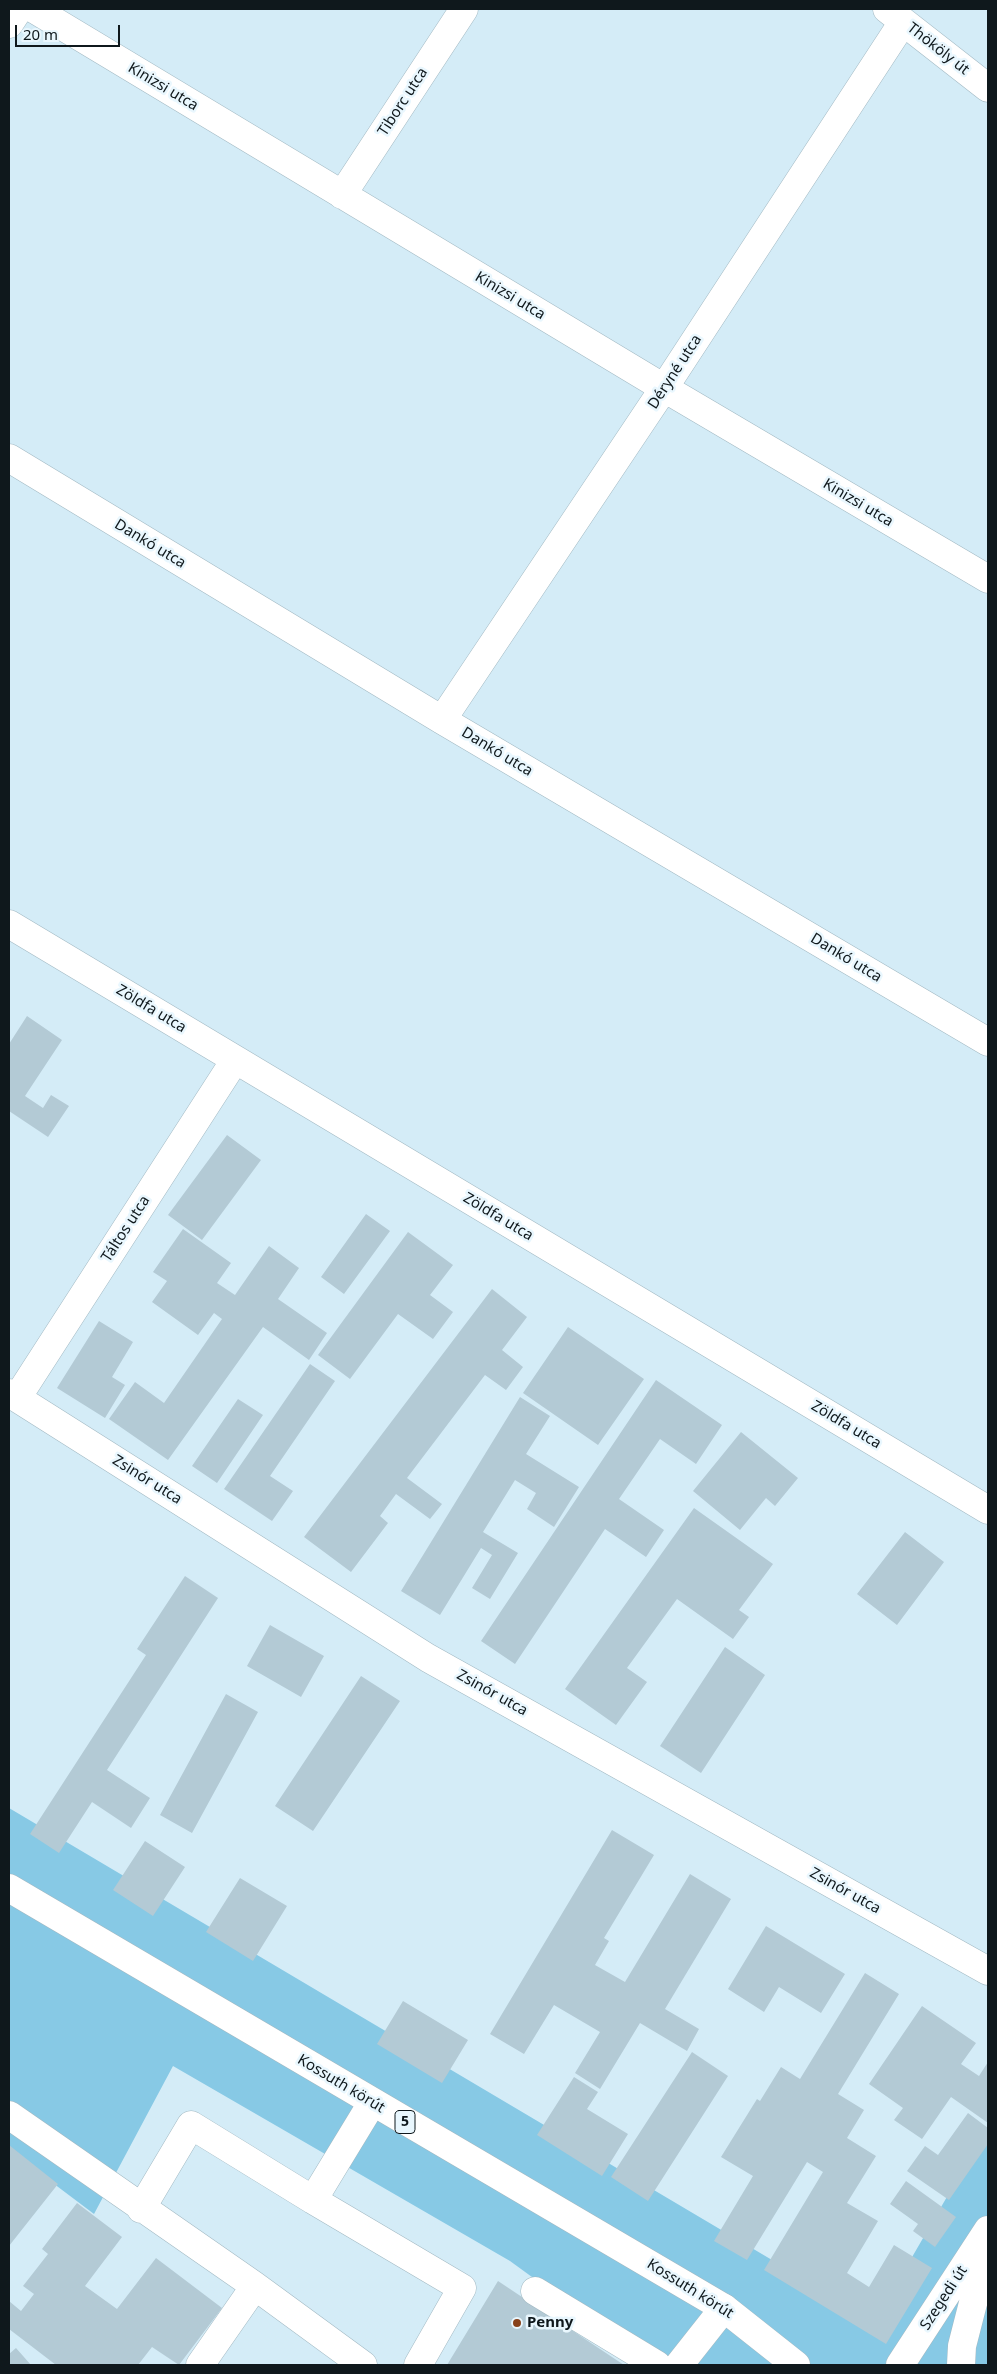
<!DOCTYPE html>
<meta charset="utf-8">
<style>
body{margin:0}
#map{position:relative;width:997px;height:2374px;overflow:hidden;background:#d4ecf7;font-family:"Noto Sans",sans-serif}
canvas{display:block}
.frame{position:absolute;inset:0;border:10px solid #0f181c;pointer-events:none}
.scale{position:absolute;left:15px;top:25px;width:105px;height:22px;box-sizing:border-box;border:2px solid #0f181c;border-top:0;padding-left:6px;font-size:15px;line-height:18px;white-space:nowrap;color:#0f181c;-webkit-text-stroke:4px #e9f7fe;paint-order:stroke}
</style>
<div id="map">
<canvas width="997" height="2374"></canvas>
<div class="frame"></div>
<div class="scale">20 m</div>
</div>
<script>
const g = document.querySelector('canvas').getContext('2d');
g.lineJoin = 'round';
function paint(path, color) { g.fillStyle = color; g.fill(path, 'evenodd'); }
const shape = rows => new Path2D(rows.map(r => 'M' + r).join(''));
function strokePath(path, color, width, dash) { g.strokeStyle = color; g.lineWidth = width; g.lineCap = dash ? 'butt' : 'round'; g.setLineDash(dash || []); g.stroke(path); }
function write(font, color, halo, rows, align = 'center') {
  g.font = font + ' "Noto Sans",sans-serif'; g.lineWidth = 5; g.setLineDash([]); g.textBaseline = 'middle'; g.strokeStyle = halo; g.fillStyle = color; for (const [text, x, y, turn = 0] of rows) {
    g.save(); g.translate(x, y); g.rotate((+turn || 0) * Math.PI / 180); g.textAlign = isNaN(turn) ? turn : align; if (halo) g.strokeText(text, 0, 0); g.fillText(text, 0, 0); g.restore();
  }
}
const green = shape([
 [9,1808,875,2321,988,2126,988,2365,653,2365,510,2261,173,2066,94,2214,9,2150]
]);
const building = shape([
 [27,1016,62,1040,25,1096,43,1108,51,1095,69,1106,48,1137,9,1111,9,1044],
 [227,1135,261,1160,202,1240,168,1215],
 [366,1214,390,1231,344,1294,321,1277],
 [183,1229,231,1263,217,1283,235,1295,269,1246,299,1268,278,1299,327,1333,309,1360,263,1327,168,1460,109,1419,135,1382,164,1403,222,1319,214,1313,198,1335,152,1302,167,1281,153,1272],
 [408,1232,453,1265,430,1295,453,1312,433,1339,398,1314,350,1379,318,1355],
 [492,1289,527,1317,502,1350,523,1367,506,1390,485,1375,407,1478,442,1504,430,1519,396,1494,380,1516,388,1523,351,1572,304,1537],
 [99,1321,133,1342,112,1377,125,1385,105,1418,57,1388],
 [568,1327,644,1379,598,1445,523,1393],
 [310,1364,335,1381,270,1476,293,1491,272,1521,224,1489],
 [656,1380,722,1425,696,1464,660,1439,619,1499,664,1530,646,1557,605,1529,515,1664,481,1641],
 [520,1397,550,1416,526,1454,579,1487,554,1527,527,1509,536,1493,515,1480,483,1532,518,1553,490,1599,472,1588,492,1555,481,1548,440,1615,401,1591],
 [238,1399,263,1415,217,1483,192,1466],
 [741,1432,798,1478,775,1506,766,1498,740,1530,693,1491],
 [694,1508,773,1564,739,1610,749,1617,733,1639,677,1599,627,1668,647,1682,616,1725,565,1689],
 [905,1532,944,1562,897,1625,857,1594],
 [185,1576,218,1598,107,1770,150,1798,131,1828,92,1802,59,1853,30,1834,146,1655,137,1649],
 [270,1625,324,1656,301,1697,247,1666],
 [725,1647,765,1675,701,1773,660,1746],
 [361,1676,400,1701,313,1831,275,1806],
 [226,1694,258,1712,192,1833,160,1815],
 [612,1830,654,1855,604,1938,609,1941,595,1965,625,1982,690,1874,731,1899,665,2009,699,2029,687,2051,640,2023,600,2089,575,2073,600,2032,554,2005,524,2054,490,2034],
 [145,1841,185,1867,153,1916,113,1890],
 [240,1878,287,1906,253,1961,206,1932],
 [766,1926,845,1974,821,2013,779,1987,764,2012,728,1989],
 [865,1973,899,1994,838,2094,864,2110,847,2138,876,2156,847,2203,878,2221,847,2273,869,2287,894,2245,932,2268,886,2344,764,2270,823,2172,807,2162,747,2260,714,2241,753,2176,721,2157,757,2099,760,2101,781,2067,800,2079],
 [403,2001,468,2040,442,2083,377,2044],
 [922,2006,976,2043,961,2064,979,2076,988,2062,988,2123,951,2097,922,2139,894,2120,903,2108,869,2084],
 [692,2052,728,2076,648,2201,611,2177],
 [574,2077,598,2092,587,2109,628,2134,602,2176,537,2135],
 [968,2113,988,2128,988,2144,949,2200,907,2171,925,2146,938,2155],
 [9,2145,58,2184,9,2246],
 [906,2181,956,2217,935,2247,913,2231,918,2224,890,2204],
 [77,2203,122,2237,85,2286,117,2309,156,2258,222,2308,179,2365,152,2347,138,2365,56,2365,9,2329,9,2301,21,2311,34,2294,23,2286,48,2254,42,2249],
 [498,2281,624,2365,447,2365],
 [16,2348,31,2365,9,2365,9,2354]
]);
const minor = shape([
 [34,9,664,388,988,579],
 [887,9,988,88],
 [9,24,19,9],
 [342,195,464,9],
 [9,458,442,720,988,1042],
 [442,720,664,388,903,22],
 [9,924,988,1510],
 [9,1393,428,1658,988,1971],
 [17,1398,235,1060],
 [9,2115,255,2286,363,2365],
 [313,2200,462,2288,418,2365],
 [141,2209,191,2125,313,2200,372,2103],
 [535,2291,657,2365],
 [200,2365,255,2286],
 [679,2365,724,2308],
 [900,2365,988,2230],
 [961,2365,962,2346,973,2303,988,2261]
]);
const major = shape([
 [9,1888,724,2308,796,2365]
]);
const markers = [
 [517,2323,5,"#88421b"]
];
const shields = [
 [405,2122,20]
];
const shieldNames = [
 ["5",405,2122]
];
const streetNames = [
 ["Thököly út",938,49,38],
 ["Kinizsi utca",163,87,31],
 ["Tiborc utca",403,102,-57],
 ["Kinizsi utca",510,296,31],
 ["Déryné utca",675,372,-57],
 ["Kinizsi utca",858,503,31],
 ["Dankó utca",150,544,31],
 ["Dankó utca",497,752,31],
 ["Dankó utca",846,958,31],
 ["Zöldfa utca",151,1009,31],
 ["Zöldfa utca",498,1217,31],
 ["Táltos utca",126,1229,-57],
 ["Zöldfa utca",846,1425,31],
 ["Zsinór utca",147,1480,32],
 ["Zsinór utca",492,1693,29],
 ["Zsinór utca",845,1891,29],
 ["Kossuth körút",341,2084,31],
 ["Kossuth körút",690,2289,32],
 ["Szegedi út",944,2298,-57]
];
const poiNames = [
 ["Penny",527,2323]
];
paint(green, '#87c9e5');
paint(building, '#b3cad5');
strokePath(minor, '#a2b9c3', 29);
strokePath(major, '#a2b9c3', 29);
strokePath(minor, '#fff', 28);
strokePath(major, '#fff', 28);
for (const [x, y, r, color] of markers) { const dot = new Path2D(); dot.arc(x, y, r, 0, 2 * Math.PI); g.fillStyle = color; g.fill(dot); strokePath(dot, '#e9f7fe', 2); }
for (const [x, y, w] of shields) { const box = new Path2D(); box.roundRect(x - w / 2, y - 11.5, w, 23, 4); g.fillStyle = '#e9f7fe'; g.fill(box); strokePath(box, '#0f181c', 1); }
write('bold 14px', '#0f181c', null, shieldNames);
write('15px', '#0f181c', '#e9f7fe', streetNames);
write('bold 15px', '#0f181c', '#e9f7fe', poiNames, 'left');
</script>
